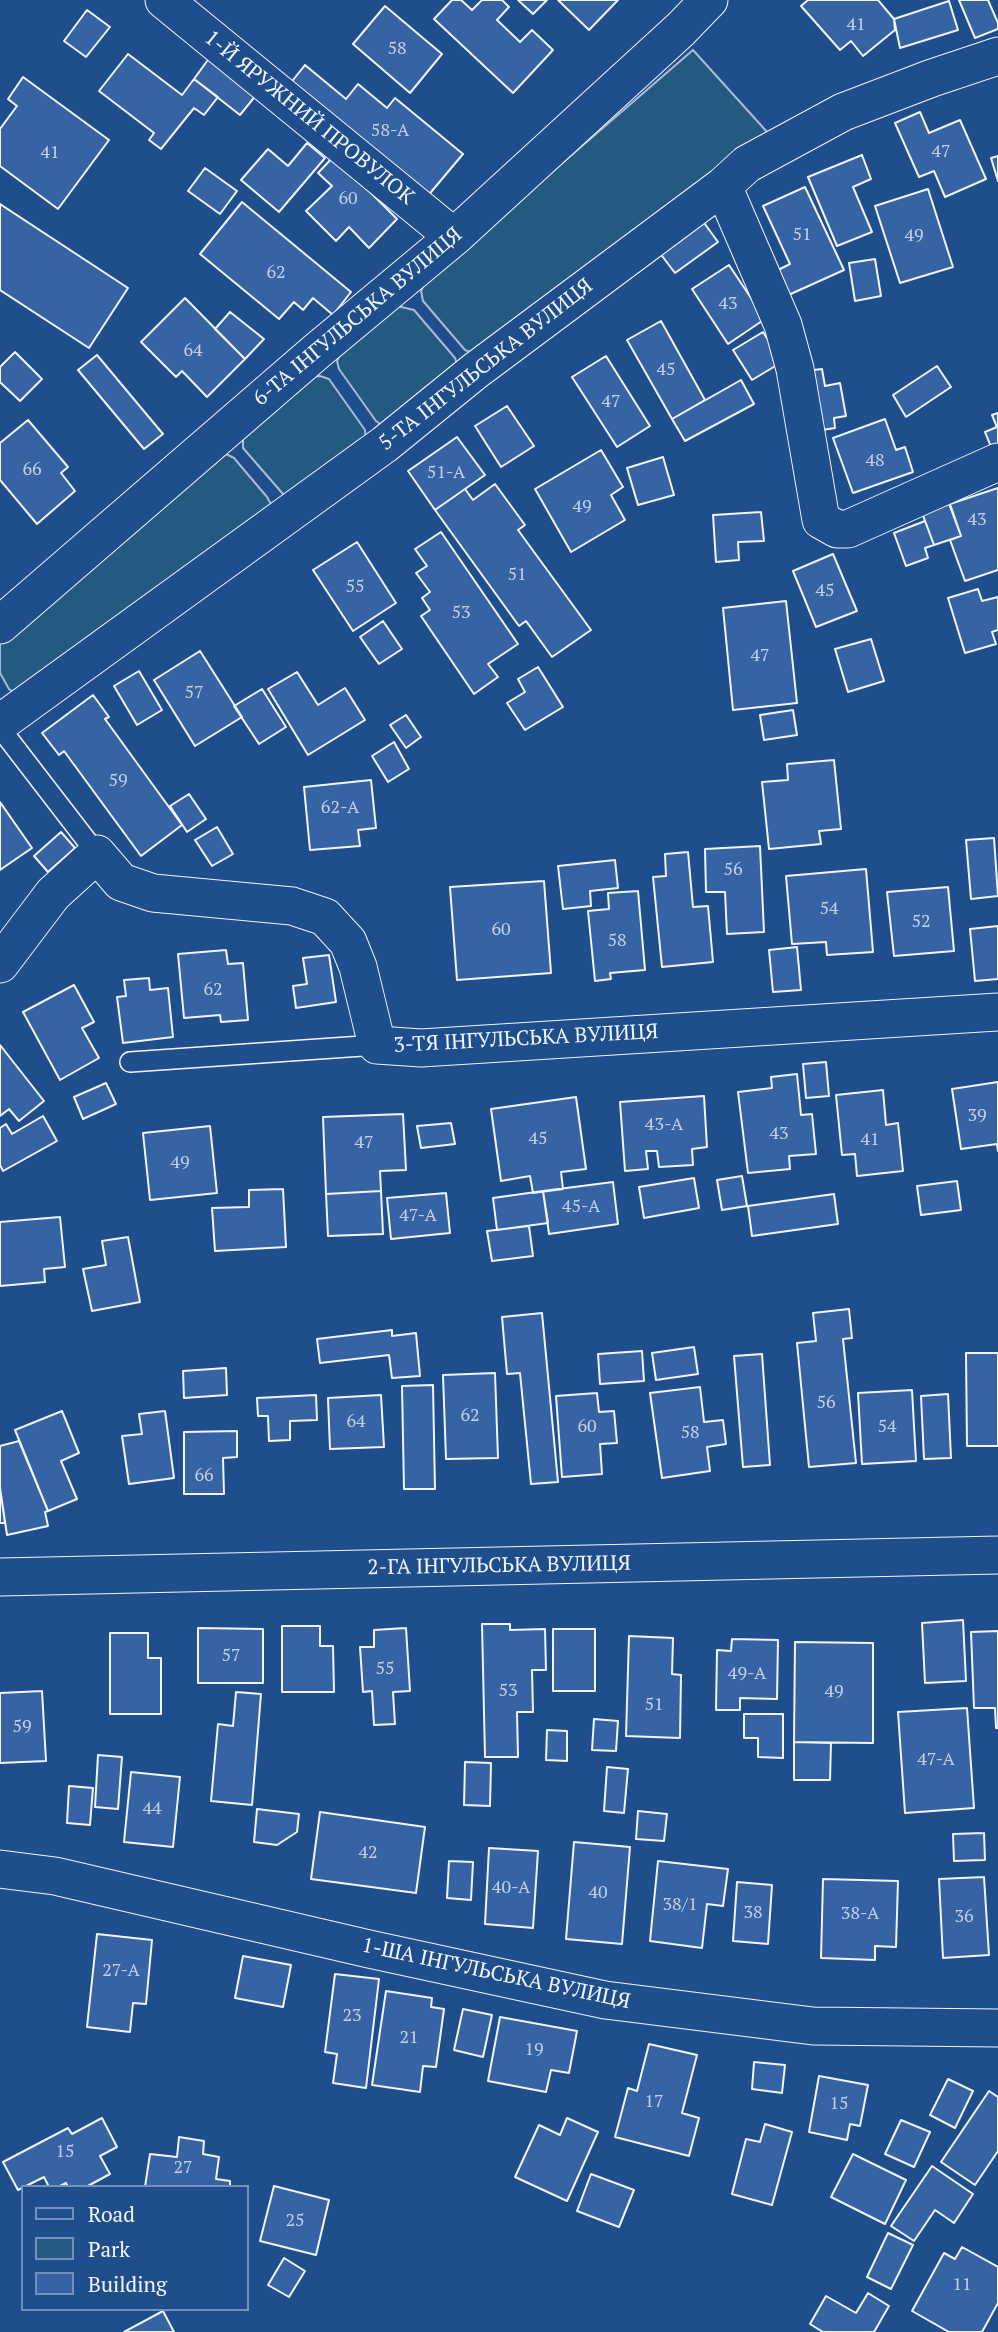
<!DOCTYPE html>
<meta charset="utf-8">
<style>
body{margin:0}
#map{position:relative;width:998px;height:2332px;overflow:hidden;background:#1f4e8c;font-family:"PT Serif",serif}
canvas{display:block}
.legend{position:absolute;left:21px;top:2185px;width:228px;height:126px;box-sizing:border-box;background:#1f4e8c;border:2px solid #7391ba;margin:0;padding:9px 12px;list-style:none;font-size:21px;color:#f2f6ff}
.legend li{display:flex;align-items:center;gap:14px;height:35px}
.legend b{width:35px;border:2px solid #7391ba}
</style>
<div id="map">
<canvas width="998" height="2332"></canvas>
<ul class="legend">
<li><b style="height:9px;background:#1f4e8c"></b>Road</li>
<li><b style="height:19px;background:#245a82"></b>Park</li>
<li><b style="height:19px;background:#3563a3"></b>Building</li>
</ul>
</div>
<script>
const g = document.querySelector('canvas').getContext('2d');
g.lineJoin = 'round';
function paint(path, color) { g.fillStyle = color; g.fill(path, 'evenodd'); }
const shape = rows => new Path2D(rows.map(r => 'M' + r).join(''));
function strokePath(path, color, width, dash) { g.strokeStyle = color; g.lineWidth = width; g.lineCap = dash ? 'butt' : 'round'; g.setLineDash(dash || []); g.stroke(path); }
function write(font, color, halo, rows, align = 'center') {
  g.font = font + ' "PT Serif",serif'; g.lineWidth = 5; g.setLineDash([]); g.textBaseline = 'middle'; g.strokeStyle = halo; g.fillStyle = color; for (const [text, x, y, turn = 0] of rows) {
    g.save(); g.translate(x, y); g.rotate((+turn || 0) * Math.PI / 180); g.textAlign = isNaN(turn) ? turn : align; if (halo) g.strokeText(text, 0, 0); g.fillText(text, 0, 0); g.restore();
  }
}
const green = shape([
 [693,50,768,133,475,354,465,350,423,301,421,291,426,281,693,50],
 [397,306,414,310,455,358,457,364,383,426,376,421,339,369,337,361,340,355,397,306],
 [320,376,329,379,365,430,366,440,291,496,283,494,243,448,243,439,313,377,320,376],
 [226,454,234,458,267,497,272,506,15,694,9,689,0,673,0,642,226,454]
]);
const building = shape([
 [452,0,461,0,472,10,482,0,502,0,509,7,497,20,520,42,532,30,553,50,513,93,434,19,452,0],
 [518,0,547,0,533,14,518,0],
 [558,0,618,0,589,30,558,0],
 [808,0,878,0,894,19,895,30,863,56,851,41,840,50,801,6,808,0],
 [959,0,988,0,998,23,998,29,975,38,959,0],
 [949,1,958,30,900,48,894,19,949,1],
 [385,6,442,54,410,93,353,44,385,6],
 [87,10,110,27,86,57,64,41,87,10],
 [128,54,182,95,194,79,218,97,204,115,194,108,161,149,149,140,154,133,99,91,128,54],
 [210,57,257,94,240,115,194,79,210,57],
 [305,65,346,99,358,84,387,108,395,98,463,154,426,198,289,85,305,65],
 [23,77,109,140,58,209,0,166,0,129,17,106,8,99,23,77],
 [920,112,929,133,960,120,986,179,945,197,934,171,919,177,895,123,920,112],
 [307,143,325,158,279,212,241,180,268,149,288,166,307,143],
 [862,155,871,179,853,187,872,232,837,246,808,177,862,155],
 [334,156,397,219,369,248,349,227,336,241,306,211,332,186,318,173,334,156],
 [998,156,998,181,991,158,998,156],
 [205,168,237,191,220,214,188,191,205,168],
 [805,187,844,270,784,297,772,273,790,264,763,206,805,187],
 [928,189,953,267,900,283,875,206,928,189],
 [242,202,351,292,333,315,313,298,303,310,294,302,279,319,200,254,242,202],
 [0,204,128,288,89,348,0,290,0,204],
 [702,220,718,242,675,273,659,252,702,220],
 [875,259,881,296,855,301,849,263,875,259],
 [729,265,765,319,728,344,692,289,729,265],
 [185,298,245,359,207,397,182,371,176,377,141,342,185,298],
 [230,312,264,339,245,359,215,329,230,312],
 [661,321,705,400,672,419,627,340,661,321],
 [763,332,782,362,752,380,733,350,763,332],
 [15,352,42,379,20,401,0,382,0,367,15,352],
 [97,355,163,434,144,449,78,370,97,355],
 [606,356,650,426,617,447,572,377,606,356],
 [937,366,951,387,906,417,893,395,937,366],
 [822,369,825,386,840,383,846,416,834,418,835,428,816,431,805,371,822,369],
 [741,380,754,404,685,441,672,419,741,380],
 [507,406,534,446,501,467,475,426,507,406],
 [998,413,998,444,991,447,985,432,997,427,992,415,998,413],
 [885,419,896,450,905,447,913,472,853,493,833,438,885,419],
 [28,420,68,467,61,473,75,491,37,524,0,480,0,443,28,420],
 [457,437,485,475,435,510,408,471,457,437],
 [601,450,623,487,611,495,625,520,571,552,535,489,601,450],
 [663,457,674,495,638,505,627,468,663,457],
 [495,484,525,525,518,530,591,630,552,657,526,621,519,626,435,510,465,489,473,500,495,484],
 [998,488,998,570,965,581,950,540,961,536,950,504,998,488],
 [948,501,961,536,934,545,921,510,948,501],
 [761,512,764,541,738,542,739,560,716,562,713,515,761,512],
 [925,521,934,545,925,548,928,558,906,566,894,533,925,521],
 [441,532,518,644,488,664,498,677,474,694,421,616,430,610,422,598,430,592,416,573,427,566,415,549,441,532],
 [357,542,396,603,353,631,313,570,357,542],
 [833,554,857,611,816,627,793,571,833,554],
 [978,589,982,601,998,597,998,630,992,632,996,644,965,653,948,598,978,589],
 [786,601,797,703,733,710,723,608,786,601],
 [383,621,402,649,379,664,360,637,383,621],
 [871,639,884,681,848,692,835,649,871,639],
 [200,651,242,717,195,746,154,680,200,651],
 [538,667,563,707,525,730,507,703,525,692,518,679,538,667],
 [139,671,162,710,137,725,114,686,139,671],
 [297,672,318,705,345,688,365,720,308,755,268,689,297,672],
 [262,689,286,727,259,744,234,706,262,689],
 [93,695,109,717,105,719,182,825,141,856,64,751,59,755,42,733,93,695],
 [793,710,797,735,764,740,760,715,793,710],
 [406,715,421,737,406,748,390,725,406,715],
 [394,742,409,769,388,782,372,756,394,742],
 [834,760,841,829,819,831,821,844,769,849,762,782,788,780,787,764,834,760],
 [371,780,376,828,358,830,360,846,310,850,304,787,371,780],
 [189,794,206,819,187,832,170,806,189,794],
 [0,802,32,848,0,870,0,802],
 [217,827,233,854,212,866,195,840,217,827],
 [61,832,75,848,48,872,34,856,61,832],
 [994,838,998,896,971,899,966,840,994,838],
 [760,846,764,932,727,934,725,892,706,892,705,849,760,846],
 [688,852,693,907,708,906,713,962,662,967,653,877,666,876,665,854,688,852],
 [615,860,618,888,590,891,591,906,563,909,558,866,615,860],
 [866,869,873,952,827,955,826,942,792,944,786,876,866,869],
 [544,881,551,973,457,980,450,887,544,881],
 [948,887,954,951,894,956,887,892,948,887],
 [638,891,645,970,610,973,611,979,595,981,588,911,609,909,608,893,638,891],
 [998,926,998,979,975,981,970,929,998,926],
 [797,947,801,990,773,992,769,950,797,947],
 [226,950,228,964,243,963,248,1020,221,1022,220,1015,184,1018,178,954,226,950],
 [329,955,336,1002,296,1008,293,986,307,984,303,958,329,955],
 [149,978,150,990,168,988,173,1037,123,1043,117,997,126,996,124,980,149,978],
 [74,985,94,1022,82,1028,99,1058,60,1080,23,1012,74,985],
 [0,1045,44,1101,19,1121,9,1109,0,1116,0,1045],
 [826,1062,829,1096,806,1098,803,1064,826,1062],
 [797,1074,801,1115,812,1114,816,1154,789,1156,790,1169,748,1173,738,1092,772,1088,771,1077,797,1074],
 [998,1082,998,1151,997,1144,961,1149,952,1089,998,1082],
 [106,1083,116,1104,83,1119,74,1097,106,1083],
 [883,1090,886,1125,898,1123,903,1171,857,1176,855,1154,842,1155,836,1095,883,1090],
 [704,1096,707,1147,692,1149,693,1165,659,1167,657,1151,646,1151,648,1169,625,1171,620,1102,704,1096],
 [576,1097,586,1169,561,1172,563,1189,533,1193,530,1176,501,1181,491,1109,576,1097],
 [403,1114,406,1170,380,1171,381,1191,326,1194,323,1117,403,1114],
 [43,1116,57,1141,3,1171,0,1165,0,1128,6,1124,12,1134,43,1116],
 [451,1123,455,1144,421,1148,417,1126,451,1123],
 [210,1126,217,1193,150,1200,143,1133,210,1126],
 [742,1176,747,1206,722,1210,717,1180,742,1176],
 [694,1178,699,1208,644,1218,639,1187,694,1178],
 [957,1181,961,1210,921,1215,917,1186,957,1181],
 [613,1182,618,1224,549,1234,543,1191,613,1182],
 [283,1189,286,1247,215,1251,212,1208,249,1207,249,1190,283,1189],
 [381,1191,383,1234,328,1236,326,1194,381,1191],
 [543,1191,548,1223,497,1230,493,1198,543,1191],
 [446,1193,450,1233,391,1239,387,1198,446,1193],
 [834,1194,838,1224,752,1236,748,1206,834,1194],
 [60,1217,65,1267,44,1269,45,1282,0,1286,0,1222,60,1217],
 [529,1226,533,1256,492,1261,487,1231,529,1226],
 [128,1237,140,1302,92,1311,83,1269,106,1265,102,1241,128,1237],
 [849,1309,852,1338,843,1339,856,1463,809,1467,797,1343,816,1341,813,1313,849,1309],
 [542,1313,558,1482,531,1484,520,1373,507,1374,502,1317,542,1313],
 [392,1330,392,1336,416,1333,420,1376,392,1378,389,1355,320,1363,317,1339,392,1330],
 [694,1347,698,1374,656,1380,652,1353,694,1347],
 [642,1351,644,1381,600,1384,598,1354,642,1351],
 [966,1353,998,1353,998,1446,967,1446,966,1353],
 [762,1354,770,1465,743,1467,734,1356,762,1354],
 [226,1368,227,1395,184,1398,183,1371,226,1368],
 [495,1373,498,1458,446,1459,443,1375,495,1373],
 [433,1385,435,1489,404,1489,402,1386,433,1385],
 [700,1387,704,1422,723,1420,726,1444,707,1447,710,1471,662,1478,650,1393,700,1387],
 [912,1390,916,1461,862,1464,858,1393,912,1390],
 [597,1393,599,1412,614,1411,617,1443,600,1444,602,1474,562,1477,556,1396,597,1393],
 [948,1394,951,1458,924,1459,921,1396,948,1394],
 [316,1395,317,1420,290,1421,290,1440,269,1441,268,1416,258,1416,257,1398,316,1395],
 [381,1395,384,1447,330,1449,328,1398,381,1395],
 [62,1411,79,1453,61,1461,77,1499,48,1511,15,1430,62,1411],
 [165,1411,174,1478,129,1484,122,1436,142,1434,139,1414,165,1411],
 [237,1431,237,1457,223,1458,224,1494,184,1494,184,1432,237,1431],
 [19,1441,48,1511,45,1512,48,1526,7,1535,0,1488,0,1446,19,1441],
 [0,1488,5,1523,0,1523,0,1488],
 [963,1620,966,1681,925,1683,922,1623,963,1620],
 [482,1624,510,1624,510,1630,545,1629,546,1670,532,1670,533,1712,517,1712,518,1757,485,1757,482,1624],
 [282,1626,320,1626,320,1646,333,1646,334,1692,282,1692,282,1626],
 [198,1628,263,1629,263,1683,198,1683,198,1628],
 [406,1628,410,1691,393,1692,395,1724,374,1725,372,1691,363,1692,360,1647,374,1647,374,1630,406,1628],
 [553,1629,595,1629,595,1691,553,1691,553,1629],
 [998,1631,998,1728,996,1728,995,1708,974,1708,971,1632,998,1631],
 [110,1633,148,1633,148,1658,161,1658,161,1714,110,1714,110,1633],
 [629,1636,673,1638,672,1674,681,1675,680,1738,626,1736,629,1636],
 [732,1639,778,1640,777,1699,740,1698,740,1710,716,1710,717,1650,731,1651,732,1639],
 [795,1642,873,1643,873,1743,794,1742,795,1642],
 [42,1691,46,1761,0,1763,0,1693,42,1691],
 [236,1692,261,1694,252,1805,211,1801,218,1724,233,1726,236,1692],
 [967,1708,974,1808,905,1813,898,1712,967,1708],
 [744,1714,783,1714,783,1758,758,1757,758,1738,744,1738,744,1714],
 [594,1719,618,1721,616,1751,592,1750,594,1719],
 [547,1730,567,1731,567,1761,546,1760,547,1730],
 [794,1742,831,1743,830,1780,794,1780,794,1742],
 [98,1755,122,1757,118,1809,95,1807,98,1755],
 [465,1762,491,1763,490,1806,464,1805,465,1762],
 [607,1767,628,1769,624,1813,604,1811,607,1767],
 [131,1772,180,1777,173,1847,124,1842,131,1772],
 [69,1786,93,1788,90,1825,67,1823,69,1786],
 [257,1809,299,1814,297,1832,277,1845,254,1842,257,1809],
 [638,1811,667,1814,664,1841,636,1839,638,1811],
 [320,1812,425,1827,416,1893,311,1879,320,1812],
 [984,1833,985,1860,954,1861,953,1834,984,1833],
 [574,1842,630,1847,622,1944,566,1939,574,1842],
 [489,1848,538,1851,533,1928,485,1924,489,1848],
 [449,1861,473,1862,471,1900,447,1898,449,1861],
 [658,1861,728,1869,723,1906,707,1904,702,1948,650,1941,658,1861],
 [984,1877,989,1955,943,1958,939,1879,984,1877],
 [823,1879,898,1881,896,1947,875,1946,875,1960,821,1958,823,1879],
 [737,1882,772,1885,768,1944,733,1941,737,1882],
 [97,1934,152,1940,146,2004,133,2003,130,2032,87,2027,97,1934],
 [243,1956,291,1965,283,2007,235,1998,243,1956],
 [335,1974,379,1979,366,2088,333,2083,337,2054,325,2052,335,1974],
 [386,1991,432,1998,431,2007,444,2009,436,2067,423,2066,420,2092,372,2085,386,1991],
 [463,2009,492,2015,483,2057,454,2050,463,2009],
 [500,2017,577,2031,569,2073,551,2070,546,2092,488,2081,500,2017],
 [649,2044,697,2055,682,2113,699,2118,689,2156,615,2137,628,2088,637,2091,649,2044],
 [754,2062,785,2065,782,2093,752,2089,754,2062],
 [819,2076,868,2085,860,2126,850,2124,847,2140,809,2132,819,2076],
 [948,2079,973,2091,955,2128,930,2115,948,2079],
 [989,2091,998,2097,998,2151,975,2185,941,2162,989,2091],
 [102,2118,117,2147,100,2156,110,2174,86,2187,68,2187,66,2183,58,2187,49,2187,44,2177,18,2190,3,2162,68,2128,72,2134,102,2118],
 [567,2118,598,2132,567,2201,515,2177,539,2125,560,2135,567,2118],
 [901,2120,930,2132,914,2167,885,2154,901,2120],
 [765,2124,792,2132,772,2205,732,2194,746,2139,760,2142,765,2124],
 [179,2137,204,2141,203,2154,219,2157,216,2179,230,2181,230,2187,145,2187,150,2154,177,2157,179,2137],
 [853,2154,906,2180,885,2224,831,2197,853,2154],
 [932,2166,973,2194,954,2223,935,2210,914,2241,891,2226,932,2166],
 [591,2174,634,2190,619,2227,577,2211,591,2174],
 [274,2186,329,2200,316,2255,260,2241,274,2186],
 [888,2233,913,2245,891,2289,867,2277,888,2233],
 [962,2247,998,2267,998,2303,982,2332,949,2332,912,2311,944,2253,955,2259,962,2247],
 [284,2258,305,2271,289,2297,268,2285,284,2258],
 [868,2293,889,2306,874,2332,823,2332,810,2324,826,2296,856,2313,868,2293],
 [163,2311,174,2332,124,2332,163,2311]
]);
const lane = shape([
 [0,728,97,854],
 [130,1062,377,1045]
]);
const street = shape([
 [164,0,454,237],
 [723,186,783,325,795,369,821,520,837,529,848,529,998,462],
 [0,625,317,351,454,237,681,29,709,0],
 [0,723,385,444,475,371,723,186,747,164,843,112,932,78,998,56],
 [0,964,53,894,97,854,121,882,153,893,292,906,325,917,348,942,358,967,377,1045,421,1048,998,1012],
 [0,1577,998,1555],
 [0,1869,55,1876,369,1949,605,2000,813,2026,998,2028]
]);
const numberNames = [
 ["41",856,25],
 ["58",397,49],
 ["58-А",390,131],
 ["47",941,152],
 ["41",50,153],
 ["60",348,199],
 ["51",802,235],
 ["49",914,236],
 ["62",276,273],
 ["43",728,304],
 ["64",193,351],
 ["45",666,370],
 ["47",611,402],
 ["48",875,461],
 ["66",32,470],
 ["51-А",446,473],
 ["49",582,507],
 ["43",977,520],
 ["51",517,575],
 ["55",355,587],
 ["45",825,591],
 ["53",461,613],
 ["47",760,656],
 ["57",194,693],
 ["59",118,781],
 ["62-А",340,808],
 ["56",733,870],
 ["54",829,909],
 ["52",921,922],
 ["60",501,930],
 ["58",617,941],
 ["62",213,990],
 ["39",977,1116],
 ["43-А",664,1125],
 ["43",779,1134],
 ["45",538,1139],
 ["41",870,1140],
 ["47",364,1143],
 ["49",180,1163],
 ["45-А",581,1207],
 ["47-А",418,1216],
 ["56",826,1403],
 ["62",470,1416],
 ["64",356,1422],
 ["60",587,1427],
 ["54",887,1427],
 ["58",690,1433],
 ["66",204,1476],
 ["57",231,1656],
 ["55",385,1669],
 ["49-А",747,1674],
 ["53",508,1691],
 ["49",834,1692],
 ["51",654,1705],
 ["59",22,1727],
 ["47-А",936,1760],
 ["44",152,1809],
 ["42",368,1853],
 ["40-А",511,1888],
 ["40",598,1893],
 ["38/1",680,1905],
 ["38",753,1913],
 ["38-А",860,1914],
 ["36",964,1917],
 ["27-А",121,1971],
 ["23",352,2016],
 ["21",409,2038],
 ["19",534,2050],
 ["17",654,2102],
 ["15",839,2104],
 ["15",65,2152],
 ["27",183,2168],
 ["25",295,2221],
 ["11",962,2285]
];
const streetNames = [
 ["1-Й ЯРУЖНИЙ ПРОВУЛОК",309,118,39],
 ["6-ТА ІНГУЛЬСЬКА ВУЛИЦЯ",358,317,-40],
 ["5-ТА ІНГУЛЬСЬКА ВУЛИЦЯ",486,365,-38],
 ["3-ТЯ ІНГУЛЬСЬКА ВУЛИЦЯ",526,1039,-3],
 ["2-ГА ІНГУЛЬСЬКА ВУЛИЦЯ",499,1566,-1],
 ["1-ША ІНГУЛЬСЬКА ВУЛИЦЯ",496,1974,12]
];
paint(green, '#245a82');
strokePath(green, '#a8bbd7', 2);
paint(building, '#3563a3');
strokePath(building, '#f2f6ff', 2);
strokePath(lane, '#f2f6ff', 22);
strokePath(street, '#f2f6ff', 39);
strokePath(lane, '#1f4e8c', 19);
strokePath(street, '#1f4e8c', 37);
write('18px', '#c3d1e8', null, numberNames);
write('21px', '#f2f6ff', '#1f4e8c', streetNames);
</script>
